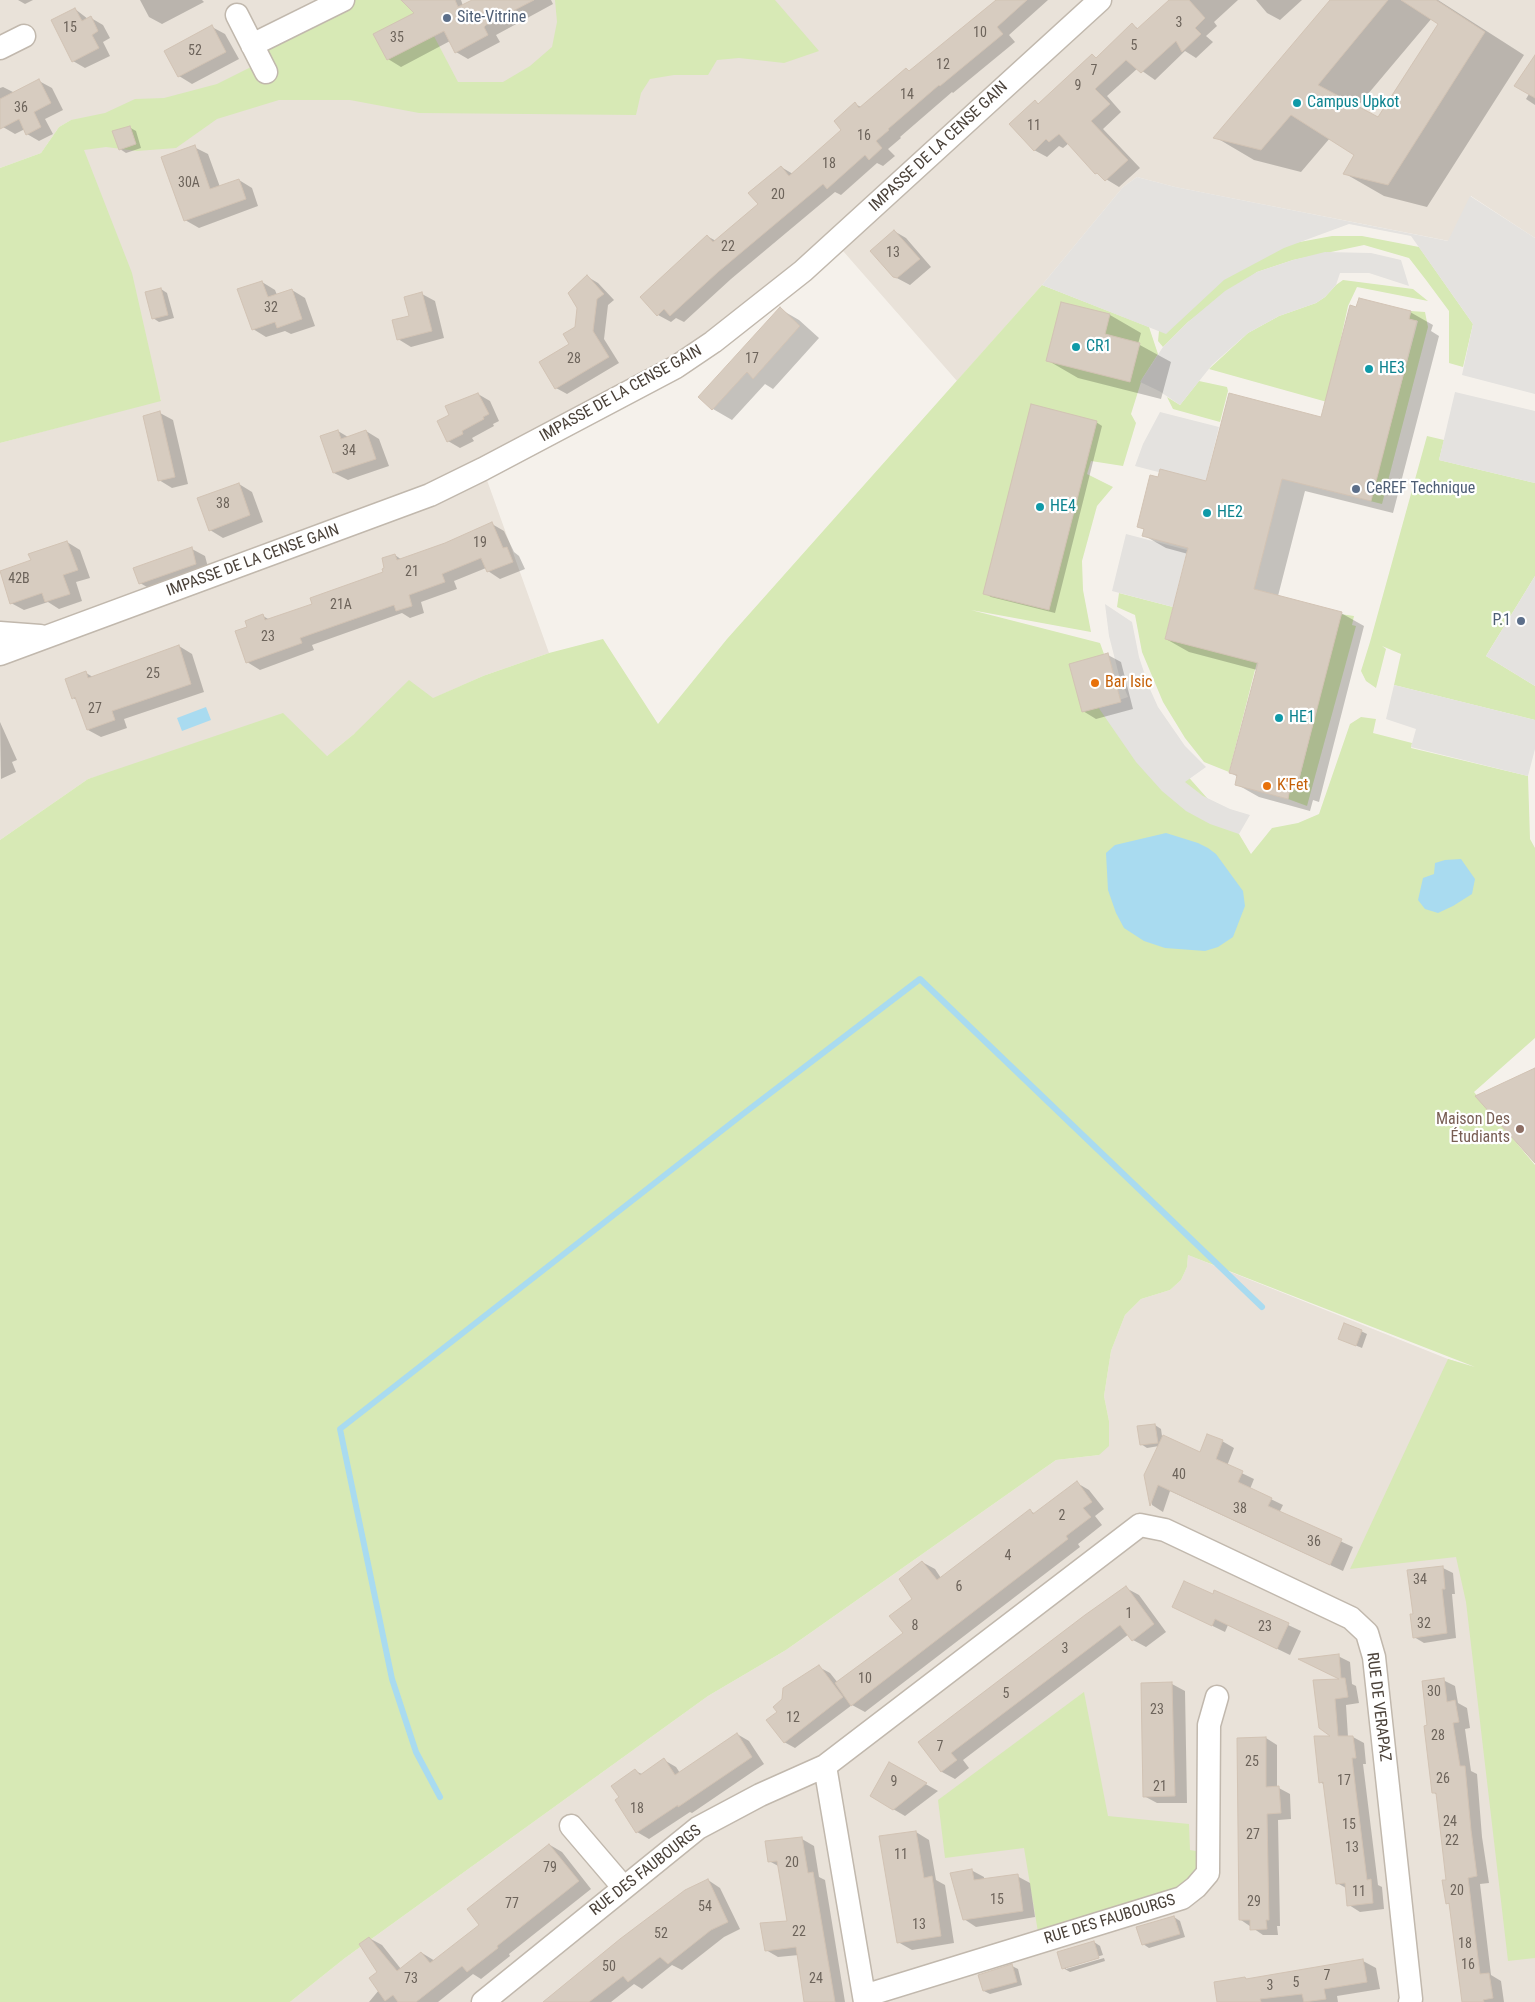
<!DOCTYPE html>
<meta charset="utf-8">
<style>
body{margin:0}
canvas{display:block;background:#f5f1eb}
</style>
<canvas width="1535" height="2002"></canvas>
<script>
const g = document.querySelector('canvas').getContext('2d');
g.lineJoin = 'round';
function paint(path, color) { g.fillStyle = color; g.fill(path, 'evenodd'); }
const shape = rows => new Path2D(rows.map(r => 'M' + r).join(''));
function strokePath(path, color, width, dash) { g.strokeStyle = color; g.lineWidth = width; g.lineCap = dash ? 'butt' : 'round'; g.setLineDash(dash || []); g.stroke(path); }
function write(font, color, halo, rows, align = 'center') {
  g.font = font + ' "Roboto Condensed",sans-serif'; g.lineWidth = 4.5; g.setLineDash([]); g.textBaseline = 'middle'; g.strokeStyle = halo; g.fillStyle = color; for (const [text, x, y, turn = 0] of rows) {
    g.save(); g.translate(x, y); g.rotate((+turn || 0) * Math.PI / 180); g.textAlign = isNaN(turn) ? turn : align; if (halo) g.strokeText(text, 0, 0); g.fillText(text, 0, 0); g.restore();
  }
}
const residential = shape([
 [0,0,1535,0,1535,238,1471,196,1449,241,1175,187,1137,177,1123,187,1042,285,957,381,836,243,713,342,483,469,549,653,483,676,354,734,327,756,138,764,88,779,0,840,0,443,161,400,71,120,59,127,41,153,0,168],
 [1188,1255,1448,1359,1487,1372,1535,1425,1535,2002,290,2002,345,1958,708,1696,786,1650,1056,1460,1099,1455,1109,1421,1104,1396,1111,1351,1125,1315,1141,1299,1170,1290,1181,1280,1187,1267]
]);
const green = shape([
 [343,0,415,0,458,82,503,82,530,66,552,47,557,22,555,0,775,0,819,51,784,63,739,58,717,60,708,75,674,75,650,79,641,93,636,115,419,113,350,100,279,100,217,119,176,148,137,151,106,147,84,150,132,273,161,401,0,443,0,168,41,153,59,127,71,120,105,113,135,99,164,98,217,84,251,67,252,45],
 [1332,236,1362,236,1419,247,1473,324,1463,367,1449,363,1449,311,1426,280,1409,258,1364,245,1293,260,1257,272,1188,322,1163,347,1158,341,1159,331,1217,271,1262,249],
 [1343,280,1413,289,1428,301,1357,287,1348,306,1327,402,1209,369,1248,333,1279,316,1316,303,1325,297,1336,285],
 [1042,285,1149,327,1158,354,1142,379,1131,414,1136,423,1123,466,1091,461,1087,474,1113,487,1097,506,1082,561,1083,590,1091,632,971,610,1100,643,1121,701,1239,834,1251,854,1272,828,1298,823,1319,814,1350,724,1361,717,1376,719,1373,733,1412,743,1411,748,1528,776,1530,839,1535,848,1535,1038,1474,1092,1535,1165,1535,1958,1508,1961,1466,1602,1456,1557,1350,1569,1448,1359,1475,1367,1188,1255,1187,1267,1181,1280,1170,1290,1141,1299,1125,1315,1111,1351,1104,1396,1109,1421,1109,1446,1099,1455,1056,1460,786,1650,708,1696,345,1958,290,2002,0,2002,0,840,88,779,283,713,327,756,354,734,409,680,433,698,483,676,549,653,603,639,658,724,727,639],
 [1411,311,1425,312,1428,327,1382,504,1370,501,1418,321,1409,319],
 [1199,381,1227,387,1228,391,1220,422,1173,409,1167,397,1180,405],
 [1427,436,1444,440,1439,460,1535,483,1535,576,1486,656,1535,686,1535,720,1394,685,1401,654,1382,646,1386,649,1376,688,1366,681,1361,671,1370,642],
 [1119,593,1173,607,1165,639,1257,662,1229,772,1204,762,1185,738,1163,702,1142,652,1135,615,1117,607],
 [1340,614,1354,616,1352,625,1356,626,1307,806,1288,799,1290,789,1297,789],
 [1084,1692,1108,1816,1189,1824,1190,1850,1196,1851,1196,1874,1178,1890,1038,1932,1024,1848,945,1858,938,1800]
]);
const parking = shape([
 [1137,177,1175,187,1448,241,1470,196,1535,238,1535,394,1462,375,1473,324,1411,236,1349,224,1284,248,1224,280,1166,334,1042,285,1123,187],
 [1325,252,1371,253,1401,260,1409,286,1369,273,1340,273,1336,285,1325,297,1316,303,1279,316,1248,333,1212,365,1180,405,1159,391,1140,382,1163,347,1188,322,1225,291,1257,272,1293,260],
 [1455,392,1535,411,1535,483,1439,460],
 [1160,412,1219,427,1205,484,1135,466,1143,444],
 [1126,534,1187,550,1173,607,1112,591],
 [1535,576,1535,686,1486,656],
 [1105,604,1132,622,1139,657,1149,687,1158,707,1185,746,1206,767,1185,782,1203,796,1230,809,1250,815,1239,834,1210,824,1186,811,1162,791,1136,762,1098,707,1128,697,1119,675,1109,636],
 [1394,685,1535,720,1535,749,1528,776,1411,747,1416,729,1386,719]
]);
const water = shape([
 [206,707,211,720,182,731,177,718],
 [1166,833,1198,843,1208,848,1216,854,1243,891,1245,906,1233,937,1218,947,1205,951,1165,948,1144,941,1124,928,1116,913,1108,890,1106,853,1115,845],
 [1461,859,1475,879,1472,894,1453,906,1438,913,1425,909,1418,900,1423,878,1434,874,1435,863,1445,860]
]);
const shadow = shape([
 [18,0,33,0,25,4],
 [140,0,202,0,204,2,162,24,149,17],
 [424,0,461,0,463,6,475,0,551,0,553,4,496,35,500,42,468,59,456,52,450,41,401,67,388,59],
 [997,0,1048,0,1009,35,1015,42,953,93,952,92,900,137,901,138,888,149,895,156,883,166,877,163,841,195,835,192,731,279,684,322,676,318,671,322,658,315,707,236,716,241,760,204,781,167,793,174,843,130,855,104,861,107,910,72],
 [1170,0,1238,0,1214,22,1217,26,1206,36,1213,42,1196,58,1185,51,1155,80,1138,68,1107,96,1121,112,1103,129,1140,168,1119,187,1096,173,1069,143,1063,148,1059,146,1047,157,1034,150,1035,102,1040,104,1092,56,1097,59,1132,25,1139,29],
 [1256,0,1302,0,1280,20,1267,13],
 [1332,0,1438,0,1524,55,1427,207,1384,196,1344,173,1355,155,1330,138,1301,172,1254,160,1215,137],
 [1432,18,1440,23,1379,119,1357,107],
 [75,9,88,19,91,18,103,25,110,38,103,42,110,56,85,68,73,61],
 [212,27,225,34,239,59,192,84,179,76],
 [1535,69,1535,105,1526,99,1529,94],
 [39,81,52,88,63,110,45,119,53,134,39,141,27,134,25,129,15,134,3,127,0,121,0,88,3,87,15,93],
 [129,127,136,131,141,148,126,153,120,149],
 [194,147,208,154,220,187,239,180,252,188,258,206,199,228,185,220],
 [894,231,906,238,931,267,910,285,893,276],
 [588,277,598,283,614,300,608,305,604,339,619,363,567,394,556,388,576,327],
 [262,282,275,290,277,295,292,290,305,298,315,326,291,334,285,331,266,337,253,329],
 [161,289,167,293,174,318,159,322,153,318],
 [422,294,435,301,444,338,411,347,398,339],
 [1062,303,1110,315,1141,333,1138,344,1171,362,1161,399,1078,378,1047,360],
 [1357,308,1410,312,1433,325,1431,331,1439,336,1393,513,1305,491,1278,596,1341,613,1364,626,1319,802,1313,800,1310,811,1259,797,1236,784,1238,777,1231,773,1257,670,1189,652,1166,639,1188,554,1166,548,1143,535,1145,530,1138,526,1207,483,1322,419],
 [780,309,799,320,819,338,773,389,765,384,732,420,713,409],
 [478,394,490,401,499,421,493,424,494,426,472,438,474,441,460,448,448,441,450,416],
 [160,413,173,420,188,484,172,488,159,480],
 [1096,422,1102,426,1055,613,991,597,984,593],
 [338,431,348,437,366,431,379,439,389,466,348,480,334,473,322,437],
 [239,484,252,492,263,522,223,538,210,530],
 [492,524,504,531,514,552,519,556,525,569,500,579,488,571,486,568,454,581,457,589,421,602,424,613,410,618,402,613,312,645,314,650,260,670,247,662,248,628,263,616,270,620,314,604,385,573,395,555,402,560,446,544],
 [67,542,80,550,90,578,76,582,82,601,59,609,48,602,24,610,11,603,32,561],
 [192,549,205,556,209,571,154,591,140,583],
 [179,646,192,654,204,692,124,719,127,728,101,737,88,730,77,700,73,698,86,673,93,677],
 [1108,655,1121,662,1133,709,1096,719,1083,711],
 [0,722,17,760,12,762,16,772,1,779],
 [1361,1331,1367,1334,1362,1348,1340,1339],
 [1155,1425,1161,1429,1162,1436,1201,1454,1222,1441,1234,1448,1227,1466,1254,1479,1250,1489,1283,1505,1279,1513,1353,1547,1343,1571,1170,1491,1163,1512,1152,1505,1146,1475,1159,1446,1147,1448,1141,1444],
 [1077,1483,1089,1490,1104,1509,1095,1516,1102,1525,1078,1544,1080,1547,865,1712,852,1705,795,1748,784,1742,779,1712,819,1667,830,1673,838,1683,904,1633,922,1562,935,1569,941,1578,1030,1511,1036,1514],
 [1443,1568,1453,1573,1455,1594,1452,1594,1456,1638,1424,1643,1414,1637,1414,1615],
 [1126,1588,1139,1595,1166,1632,1146,1647,1133,1640,1129,1634,963,1760,969,1768,955,1779,942,1772,920,1742],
 [1215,1591,1301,1631,1290,1655,1228,1625,1225,1632,1186,1613,1213,1595],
 [1338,1656,1350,1662,1352,1684,1356,1686,1359,1703,1346,1705,1348,1737,1353,1737,1364,1743,1366,1764,1363,1764,1378,1885,1382,1887,1384,1909,1360,1912,1349,1905,1346,1888,1337,1883,1325,1785,1320,1782,1334,1737,1320,1728,1342,1680,1311,1665],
 [1443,1680,1455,1686,1458,1703,1467,1708,1470,1728,1465,1729,1471,1771,1477,1774,1482,1837,1489,1883,1480,1884,1491,1975,1501,1981,1504,2002,1462,2002,1463,2002,1451,1905,1447,1903,1447,1881,1437,1795,1433,1792,1429,1726],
 [1142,1684,1172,1684,1185,1691,1187,1803,1157,1803,1144,1796],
 [737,1734,749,1741,764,1764,692,1813,690,1812,649,1839,637,1832,620,1798,635,1771,642,1774,664,1760,676,1767,680,1773],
 [1266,1738,1277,1745,1277,1787,1290,1794,1291,1819,1278,1820,1280,1926,1277,1926,1278,1935,1263,1935,1241,1920],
 [890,1764,938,1791,905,1816,871,1796],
 [916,1832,929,1840,936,1880,945,1885,954,1943,912,1950,898,1942],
 [802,1839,814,1846,819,1877,825,1880,845,2002,806,2002,799,1955,778,1957,766,1950,788,1922,780,1867,769,1861],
 [550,1845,562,1852,591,1889,509,1954,510,1956,481,1979,473,1974,438,2002,369,2002,379,1990,379,1972,369,1938,382,1945,401,1969,422,1953,435,1961,481,1925],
 [971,1870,984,1877,984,1880,1017,1876,1030,1883,1035,1917,976,1927,964,1919],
 [708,1880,720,1888,740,1929,724,1937,682,1970,672,1965,642,1989,634,1984,611,2002,544,2002],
 [1174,1917,1180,1921,1185,1937,1149,1948,1143,1944],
 [1094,1942,1100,1946,1103,1955,1066,1966,1066,1969,1104,1958,1105,1961,1070,1972,1063,1968],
 [1363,1961,1376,1968,1380,1989,1337,1996,1338,2002,1218,2002,1245,1978,1248,1980],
 [1012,1966,1018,1969,1022,1985,990,1994,984,1991]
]);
const stream = shape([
 [440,1797,416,1752,392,1679,340,1429,743,1114,920,979,1262,1307]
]);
const building = shape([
 [401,0,455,0,458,7,472,0,534,0,486,25,484,27,488,35,455,53,444,31,387,60,373,34,414,13,401,0],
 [996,0,1027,0,997,27,1003,34,940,86,939,85,888,129,889,130,876,141,882,148,869,160,865,155,827,189,823,184,718,272,670,316,664,309,657,316,640,297,707,235,713,242,758,204,748,193,781,166,789,176,841,130,834,121,855,102,859,108,906,68,909,71,996,0],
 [1169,0,1189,0,1205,18,1195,28,1201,34,1182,52,1176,41,1141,73,1126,60,1095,89,1110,104,1091,121,1128,160,1105,181,1097,173,1095,174,1059,134,1049,142,1046,139,1034,151,1009,124,1035,100,1038,104,1092,54,1096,58,1132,23,1137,29,1169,0],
 [1330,0,1388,0,1318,85,1378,117,1438,24,1401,0,1436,0,1485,32,1388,185,1343,174,1354,155,1291,115,1261,150,1213,138,1330,0],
 [75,8,82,21,91,16,98,31,92,35,99,48,72,62,51,20,75,8],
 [212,25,226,52,178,77,164,51,212,25],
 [1535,55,1535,98,1514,86,1535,55],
 [39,79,51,103,34,112,41,127,26,135,19,119,0,129,0,99,39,79],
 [130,126,136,144,119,150,112,131,130,126],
 [195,145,210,189,239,179,246,199,184,221,161,157,195,145],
 [894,230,920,259,897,278,893,277,870,251,894,230],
 [587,275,604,294,597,299,593,331,609,357,555,389,539,362,569,344,563,334,575,327,577,308,568,293,587,275],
 [262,281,268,297,292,289,302,319,277,328,275,322,252,330,237,289,262,281],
 [161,288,168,315,152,319,145,292,161,288],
 [422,292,432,331,397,340,392,320,409,316,404,297,422,292],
 [1359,298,1411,311,1409,319,1417,321,1371,501,1282,479,1254,589,1342,612,1296,790,1290,788,1288,799,1235,785,1237,775,1229,773,1258,663,1165,639,1188,548,1142,536,1144,529,1137,527,1150,475,1158,477,1160,469,1206,481,1229,393,1321,417,1350,305,1356,307,1359,298],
 [1061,302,1110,314,1105,334,1140,343,1130,382,1046,361,1061,302],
 [780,307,800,326,753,379,747,372,712,410,698,397,780,307],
 [478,393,489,414,483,417,484,419,462,431,463,434,447,442,437,421,449,415,445,406,478,393],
 [1031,404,1097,421,1049,610,983,594,1031,404],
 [160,411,175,477,158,481,143,416,160,411],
 [338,430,341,439,366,430,376,459,333,473,320,436,338,430],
 [239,483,250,515,209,531,197,498,239,483],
 [492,522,503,548,507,547,513,562,487,572,481,558,442,574,445,582,409,595,412,606,396,611,394,605,300,638,302,643,246,663,235,631,247,627,245,621,263,614,265,620,312,604,310,598,383,572,382,569,384,568,382,558,395,554,397,560,445,543,492,522],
 [67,541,78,570,63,575,70,594,45,602,42,593,10,604,0,571,31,560,28,554,67,541],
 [192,547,196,564,139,584,133,568,192,547],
 [179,645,191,684,112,711,115,720,87,730,75,697,72,699,65,679,86,671,88,678,179,645],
 [1108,653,1121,702,1082,712,1069,664,1108,653],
 [1535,1068,1535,1163,1475,1096,1535,1068],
 [1344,1323,1362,1330,1356,1346,1338,1339,1344,1323],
 [1155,1424,1158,1443,1140,1445,1137,1426,1155,1424],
 [1207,1434,1223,1440,1216,1459,1243,1471,1238,1482,1272,1498,1268,1506,1342,1539,1330,1565,1158,1485,1150,1506,1144,1475,1163,1435,1200,1452,1207,1434],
 [1077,1481,1092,1502,1083,1508,1091,1517,1066,1536,1068,1539,851,1706,835,1683,903,1633,889,1616,912,1599,899,1579,922,1561,937,1580,1030,1509,1033,1514,1077,1481],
 [1443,1566,1445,1589,1442,1589,1447,1633,1413,1638,1410,1614,1413,1614,1407,1570,1443,1566],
 [1184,1581,1213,1594,1214,1590,1289,1623,1277,1649,1215,1619,1212,1626,1172,1607,1184,1581],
 [1126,1586,1154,1624,1132,1641,1120,1625,951,1753,957,1760,941,1772,918,1742,1085,1615,1126,1586],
 [1339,1654,1341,1678,1345,1678,1348,1697,1335,1699,1338,1736,1353,1736,1356,1758,1352,1758,1356,1792,1367,1880,1371,1879,1373,1903,1347,1906,1345,1883,1336,1884,1323,1782,1319,1783,1314,1736,1330,1736,1319,1728,1313,1680,1339,1679,1298,1659,1339,1654],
 [819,1665,843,1697,784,1743,766,1720,777,1712,773,1707,782,1699,783,1688,819,1665],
 [1444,1678,1447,1702,1455,1700,1459,1722,1453,1723,1460,1766,1465,1766,1471,1830,1477,1876,1468,1878,1480,1974,1489,1973,1493,1998,1483,2000,1484,2002,1462,2002,1449,1903,1446,1904,1442,1880,1446,1880,1436,1793,1432,1793,1424,1726,1427,1725,1422,1681,1444,1678],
 [1172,1682,1175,1796,1143,1797,1141,1683,1172,1682],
 [737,1733,752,1757,678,1807,678,1805,636,1833,615,1800,619,1797,611,1786,635,1769,640,1775,664,1758,675,1775,737,1733],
 [1266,1737,1266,1787,1279,1786,1281,1813,1267,1814,1269,1920,1266,1920,1267,1929,1250,1930,1250,1920,1239,1920,1237,1738,1266,1737],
 [889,1762,927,1783,893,1810,870,1796,889,1762],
 [916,1831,924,1878,932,1876,941,1936,897,1943,879,1836,916,1831],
 [802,1837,808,1873,813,1872,835,2002,804,2002,796,1947,765,1951,760,1923,787,1921,777,1861,768,1862,765,1841,802,1837],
 [549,1844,579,1881,497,1946,498,1948,467,1972,462,1966,416,2002,398,2002,393,1995,385,2001,369,1978,377,1972,359,1944,369,1937,397,1971,421,1952,430,1963,479,1925,467,1909,549,1844],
 [972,1869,974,1880,1018,1874,1023,1911,963,1920,950,1873,972,1869],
 [708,1879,728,1922,711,1930,668,1964,660,1957,628,1982,623,1976,589,2002,543,2002,620,1939,685,1890,708,1879],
 [1174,1916,1180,1934,1142,1945,1136,1927,1174,1916],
 [1094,1941,1099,1958,1062,1969,1057,1952,1094,1941],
 [1363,1959,1367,1982,1324,1989,1326,1999,1304,2002,1302,1994,1260,1999,1261,2002,1217,2002,1214,1982,1245,1977,1246,1979,1363,1959],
 [1012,1964,1017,1982,983,1991,978,1975,1012,1964]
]);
const minor = shape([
 [237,15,266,72],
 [252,45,343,0],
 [0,48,24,36],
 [0,633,40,636],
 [0,654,430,495,483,469,676,367,713,342,803,271,1100,0],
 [825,1766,865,2002],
 [571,1826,624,1888],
 [864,1996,1182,1898,1196,1887,1208,1873,1209,1725,1217,1697],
 [483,2002,698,1828,760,1795,825,1766,1140,1525,1165,1530,1351,1618,1367,1633,1374,1657,1411,1999,1410,2002]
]);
const markers = [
 [447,18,5,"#5c6f8a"],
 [1297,103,5,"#0f9aa8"],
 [1076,347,5,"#0f9aa8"],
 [1369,369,5,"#0f9aa8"],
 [1356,489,5,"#5c6f8a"],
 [1040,507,5,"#0f9aa8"],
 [1207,513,5,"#0f9aa8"],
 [1521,621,5,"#5c6f8a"],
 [1095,683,5,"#e8710a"],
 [1279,718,5,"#0f9aa8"],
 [1267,786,5,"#e8710a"],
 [1520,1129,5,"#8d6e63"]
];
const numberNames = [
 ["3",1179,23],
 ["15",70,28],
 ["10",980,33],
 ["35",397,38],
 ["5",1134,46],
 ["52",195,51],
 ["12",943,65],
 ["7",1094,71],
 ["9",1078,86],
 ["14",907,95],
 ["36",21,108],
 ["11",1034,126],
 ["16",864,136],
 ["18",829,164],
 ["30A",189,183],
 ["20",778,195],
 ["22",728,247],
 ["13",893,253],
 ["32",271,308],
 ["28",574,359],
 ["17",752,359],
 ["34",349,451],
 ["38",223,504],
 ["19",480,543],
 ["21",412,572],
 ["42B",19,579],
 ["21A",341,605],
 ["23",268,637],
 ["25",153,674],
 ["27",95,709],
 ["40",1179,1475],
 ["38",1240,1509],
 ["2",1062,1516],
 ["36",1314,1542],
 ["4",1008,1556],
 ["34",1420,1580],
 ["6",959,1587],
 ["1",1129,1614],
 ["32",1424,1624],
 ["8",915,1626],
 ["23",1265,1627],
 ["3",1065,1649],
 ["10",865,1679],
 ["30",1434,1692],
 ["5",1006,1694],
 ["23",1157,1710],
 ["12",793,1718],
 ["28",1438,1736],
 ["7",940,1747],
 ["25",1252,1762],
 ["26",1443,1779],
 ["17",1344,1781],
 ["9",894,1782],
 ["21",1160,1787],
 ["18",637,1809],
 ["24",1450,1822],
 ["15",1349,1825],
 ["27",1253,1835],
 ["22",1452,1841],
 ["13",1352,1848],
 ["11",901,1855],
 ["20",792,1863],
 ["79",550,1868],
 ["20",1457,1891],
 ["11",1359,1892],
 ["15",997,1900],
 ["29",1254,1902],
 ["77",512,1904],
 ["54",705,1907],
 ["13",919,1925],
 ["22",799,1932],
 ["52",661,1934],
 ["18",1465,1944],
 ["16",1468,1965],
 ["50",609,1967],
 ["7",1327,1976],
 ["73",411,1979],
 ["24",816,1979],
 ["5",1296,1983],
 ["3",1270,1986]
];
const serviceNames = [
 ["Site-Vitrine",457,18],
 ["CeREF Technique",1366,489],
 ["P.1",1511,621,"right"]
];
const cultureNames = [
 ["Campus Upkot",1307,103],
 ["CR1",1086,347],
 ["HE3",1379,369],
 ["HE4",1050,507],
 ["HE2",1217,513],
 ["HE1",1289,718]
];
const streetNames = [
 ["IMPASSE DE LA CENSE GAIN",939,147,-43],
 ["IMPASSE DE LA CENSE GAIN",621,394,-29],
 ["IMPASSE DE LA CENSE GAIN",253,561,-20],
 ["RUE DE VERAPAZ",1378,1707,83],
 ["RUE DES FAUBOURGS",646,1871,-38],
 ["RUE DES FAUBOURGS",1110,1920,-17]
];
const foodNames = [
 ["Bar Isic",1105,683],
 ["K'Fet",1277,786]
];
const educationNames = [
 ["Maison Des",1510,1120],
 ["Étudiants",1510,1138]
];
paint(residential, '#e9e2d9');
paint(green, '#d7e9b5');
paint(parking, '#e4e2df');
paint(water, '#a9dbf0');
paint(shadow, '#0003');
strokePath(stream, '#a9dbf0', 6);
paint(building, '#d7ccc0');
strokePath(building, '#d2c3b4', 1);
strokePath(minor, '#c1b8ad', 25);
strokePath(minor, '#fff', 22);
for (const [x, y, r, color] of markers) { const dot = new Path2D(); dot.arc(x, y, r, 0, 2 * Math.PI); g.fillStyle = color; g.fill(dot); strokePath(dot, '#fff', 2); }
write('14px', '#6d645b', null, numberNames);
write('16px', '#4e5e75', '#fff', serviceNames, 'left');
write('16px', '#0d838f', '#fff', cultureNames, 'left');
write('16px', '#4a4139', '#fff', streetNames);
write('16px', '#c56008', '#fff', foodNames, 'left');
write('16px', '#785e54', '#fff', educationNames, 'right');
</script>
